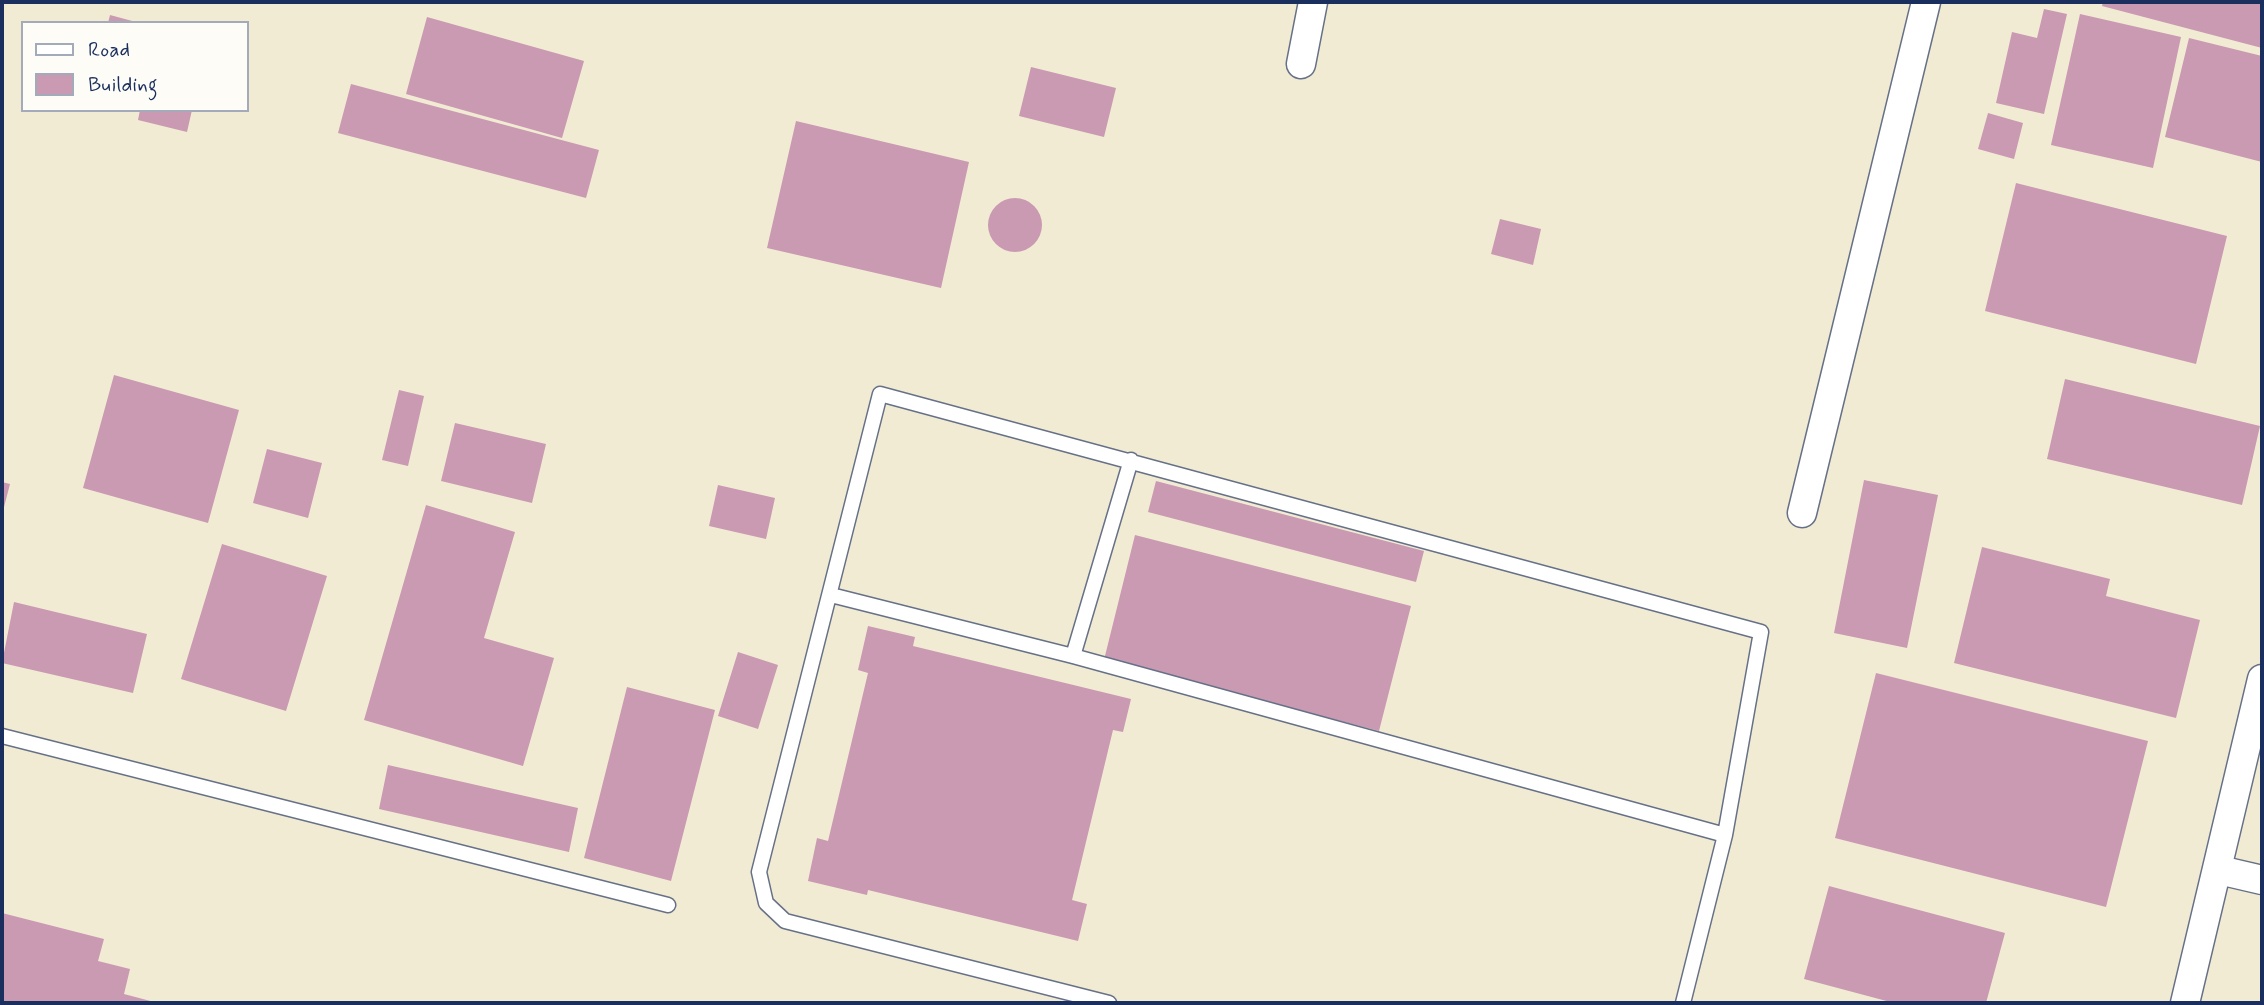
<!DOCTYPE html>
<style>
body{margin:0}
#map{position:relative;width:2264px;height:1005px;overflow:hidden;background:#f2ebd4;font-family:Mynerve,sans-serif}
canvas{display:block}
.frame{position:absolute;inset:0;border:4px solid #1b2f5e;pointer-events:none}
.legend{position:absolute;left:21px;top:21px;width:228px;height:91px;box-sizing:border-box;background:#fdfcf7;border:2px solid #a3aaba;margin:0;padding:9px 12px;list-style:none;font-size:21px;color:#1b2f5e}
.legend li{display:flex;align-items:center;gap:14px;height:35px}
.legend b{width:35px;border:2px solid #a3aaba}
</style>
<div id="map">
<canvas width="2264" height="1005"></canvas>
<div class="frame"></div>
<ul class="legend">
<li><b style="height:9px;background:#fff"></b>Road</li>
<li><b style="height:19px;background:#ca9ab2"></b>Building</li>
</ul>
</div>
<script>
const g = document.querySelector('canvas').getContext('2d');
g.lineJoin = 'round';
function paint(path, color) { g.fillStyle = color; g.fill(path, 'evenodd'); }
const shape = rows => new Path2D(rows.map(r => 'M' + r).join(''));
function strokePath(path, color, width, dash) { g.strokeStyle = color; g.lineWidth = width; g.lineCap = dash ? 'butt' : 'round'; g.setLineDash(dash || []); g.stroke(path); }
const building = shape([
 [2103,2,2262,2,2262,48,2102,6],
 [2044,9,2067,14,2044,114,1996,103,2012,32,2037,38],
 [2080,14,2181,37,2153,168,2051,145],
 [110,15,136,22,136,23,108,23],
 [427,17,584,61,562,138,406,94],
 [2189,38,2262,56,2262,162,2165,137],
 [1031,67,1116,88,1104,137,1019,116],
 [351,84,599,150,586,198,338,133],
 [140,110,192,110,187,132,138,120],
 [1988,113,2023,123,2014,159,1978,149],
 [796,121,969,162,941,288,767,248],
 [2016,183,2227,236,2196,364,1985,311],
 '988 225a27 27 0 1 1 54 0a27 27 0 1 1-54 0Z',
 [1500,219,1541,229,1533,265,1491,254],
 [114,375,239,410,208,523,83,488],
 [2065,379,2260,426,2242,505,2047,459],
 [399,390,424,396,408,466,382,460],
 [455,423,546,444,532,503,441,481],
 [267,449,322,463,308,518,253,503],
 [1864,480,1938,495,1907,648,1834,633],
 [1156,481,1424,551,1416,582,1148,512],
 [2,482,10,484,3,511,2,511],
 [718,485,775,498,766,539,709,526],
 [426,505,515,532,484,638,554,658,523,766,364,720],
 [1135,535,1411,606,1379,731,1104,660],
 [222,544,327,576,286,711,181,679],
 [1982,547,2110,579,2106,596,2200,620,2176,718,1954,663],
 [14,602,147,634,133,693,2,663],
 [868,626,915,637,913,646,1131,699,1123,732,1113,730,1072,900,1087,904,1078,941,868,890,867,895,808,881,817,838,828,841,868,673,858,670],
 [738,652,778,665,758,729,718,716],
 [1876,673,2148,741,2106,907,1835,838],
 [627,687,715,710,671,881,584,858],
 [388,765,578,808,569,852,379,809],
 [1829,886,2005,933,1986,1003,1894,1003,1804,979],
 [2,913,104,939,98,961,130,969,124,994,158,1003,2,1003]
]);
const lane = shape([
 [831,595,1073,656,1725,835],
 [1073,656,1131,460],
 [2,736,668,905],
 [1109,1003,785,921,766,903,759,872,880,394,1761,632,1725,835,1683,1003]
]);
const street = shape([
 [1301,64,1313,2],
 [1802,513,1926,2],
 [2219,870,2262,880],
 [2185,1003,2262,679]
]);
paint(building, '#ca9ab2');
strokePath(lane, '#667187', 17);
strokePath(street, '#667187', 31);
strokePath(lane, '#fff', 14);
strokePath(street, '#fff', 28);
</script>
